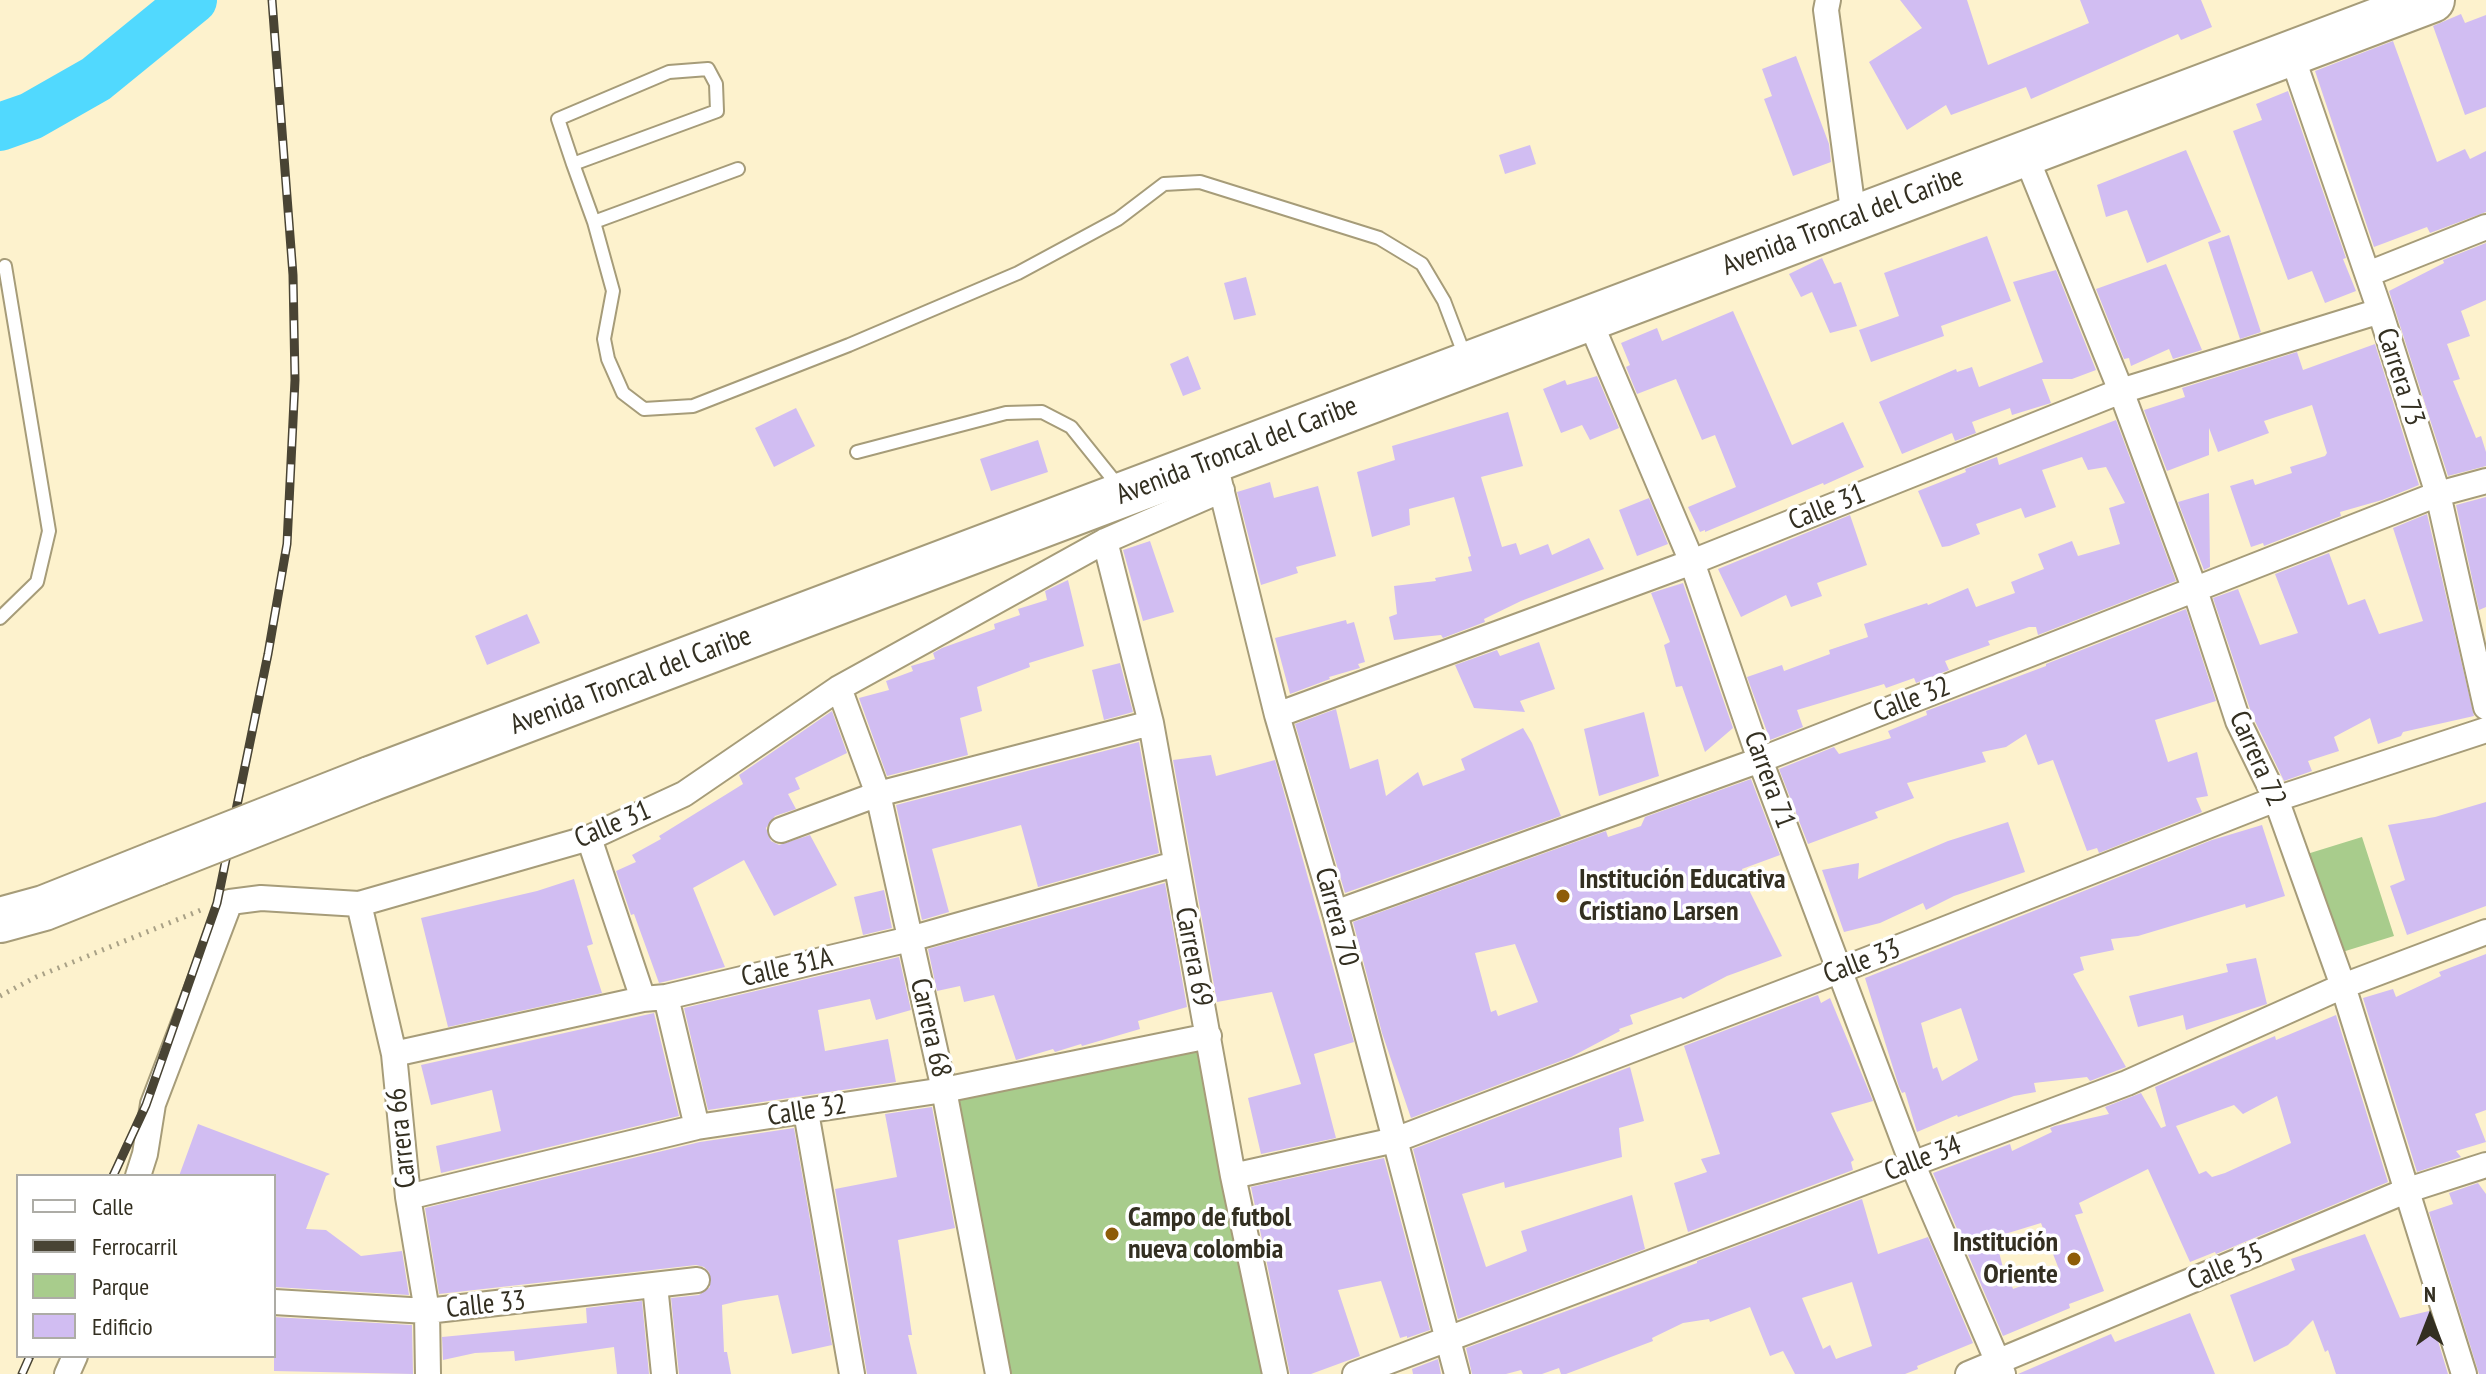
<!DOCTYPE html>
<meta charset="utf-8">
<style>
body{margin:0}
#map{position:relative;width:2486px;height:1374px;overflow:hidden;background:#fdf2cd;font-family:"PT Sans Narrow",sans-serif}
canvas{display:block}
.legend{position:absolute;left:16px;top:1174px;width:260px;height:184px;box-sizing:border-box;background:#fff;border:2px solid #adaca6;margin:0;padding:10px 14px;list-style:none;font-size:24px;color:#332f21}
.legend li{display:flex;align-items:center;gap:16px;height:40px}
.legend b{width:40px;border:2px solid #adaca6}
.north{position:absolute;left:2390px;top:1278px;width:80px;height:80px;-webkit-text-stroke:6px #fff;paint-order:stroke;rotate:0deg;font-size:22px;font-weight:700;line-height:32px;text-align:center;color:#332f21}
.north::after{content:'';display:block;margin:auto;width:28px;height:36px;background:#332f21;clip-path:polygon(50% 0,100% 100%,50% 72%,0 100%)}
</style>
<div id="map">
<canvas width="2486" height="1374"></canvas>
<ul class="legend">
<li><b style="height:10px;background:#fff"></b>Calle</li>
<li><b style="height:10px;background:#494434"></b>Ferrocarril</li>
<li><b style="height:22px;background:#a8cc8c"></b>Parque</li>
<li><b style="height:22px;background:#d1bdf2"></b>Edificio</li>
</ul>
<div class="north">N</div>
</div>
<script>
const g = document.querySelector('canvas').getContext('2d');
g.lineJoin = 'round';
function paint(path, color) { g.fillStyle = color; g.fill(path, 'evenodd'); }
const shape = rows => new Path2D(rows.map(r => 'M' + r).join(''));
function strokePath(path, color, width, dash) { g.strokeStyle = color; g.lineWidth = width; g.lineCap = dash ? 'butt' : 'round'; g.setLineDash(dash || []); g.stroke(path); }
function write(font, color, halo, rows, align = 'center') {
  g.font = font + ' "PT Sans Narrow",sans-serif'; g.lineWidth = 7; g.setLineDash([]); g.textBaseline = 'middle'; g.strokeStyle = halo; g.fillStyle = color; for (const [text, x, y, turn = 0] of rows) {
    g.save(); g.translate(x, y); g.rotate((+turn || 0) * Math.PI / 180); g.textAlign = isNaN(turn) ? turn : align; if (halo) g.strokeText(text, 0, 0); g.fillText(text, 0, 0); g.restore();
  }
}
const green = shape([
 [2362,837,2394,936,2339,953,2307,854],
 [1203,1049,1271,1374,1009,1374,955,1094]
]);
const river = shape([
 [0,127,31,116,96,79,193,0]
]);
const building = shape([
 [1900,0,1967,0,1988,65,2089,23,2080,0,2201,0,2212,27,2181,40,2178,34,2031,99,2026,87,1951,115,1946,105,1907,130,1869,62,1922,28],
 [2461,14,2465,23,2486,15,2486,107,2465,115,2433,26],
 [2393,41,2437,162,2465,149,2470,159,2486,151,2486,212,2430,233,2427,227,2374,247,2315,71],
 [1796,56,1829,144,1831,162,1793,176,1764,99,1772,96,1762,69],
 [2288,91,2346,258,2343,259,2356,291,2325,303,2312,271,2288,280,2233,131,2262,120,2256,104],
 [1530,145,1536,164,1505,174,1499,155],
 [2186,150,2221,232,2147,263,2127,210,2106,217,2097,185],
 [2229,235,2261,332,2240,339,2208,242],
 [1987,236,2011,301,1941,326,1944,336,1871,362,1859,330,1899,316,1884,273],
 [2486,243,2486,300,2461,311,2470,336,2447,344,2460,379,2453,381,2476,438,2481,436,2486,452,2486,466,2448,476,2389,291,2444,263,2443,260],
 [1822,258,1834,284,1841,282,1857,326,1830,333,1812,292,1801,297,1789,274],
 [2166,264,2202,350,2173,359,2169,349,2131,366,2129,358,2124,359,2096,289],
 [2056,270,2096,370,2072,379,2042,379,2051,403,2012,415,2010,408,1972,422,1976,433,1955,441,1952,433,1902,454,1879,402,1956,369,1957,372,1972,367,1979,387,2043,362,2013,282],
 [1246,277,1256,315,1234,320,1224,283],
 [1733,311,1792,445,1843,422,1864,467,1824,485,1823,483,1705,532,1705,530,1700,532,1688,507,1736,487,1715,435,1702,440,1676,379,1637,394,1626,367,1630,365,1621,343,1657,328,1662,341],
 [2375,344,2419,485,2382,500,2340,512,2341,516,2264,546,2263,543,2251,547,2230,486,2253,479,2255,485,2292,473,2290,467,2325,456,2327,453,2312,405,2264,421,2269,433,2218,452,2209,428,2209,455,2167,471,2144,410,2185,397,2182,388,2297,352,2303,370],
 [1188,356,1201,389,1183,396,1170,364],
 [1597,376,1619,428,1590,440,1582,425,1561,433,1543,389,1565,380,1567,385],
 [796,408,815,446,774,467,755,428],
 [1508,412,1523,466,1481,477,1502,547,1516,543,1520,555,1548,544,1552,555,1589,538,1604,569,1521,601,1484,619,1485,622,1443,638,1441,635,1394,640,1389,617,1397,614,1394,586,1436,581,1435,578,1472,571,1468,557,1471,556,1454,497,1409,509,1410,525,1372,537,1357,472,1395,460,1392,446],
 [2116,420,2176,581,2038,635,2036,627,2029,627,1988,641,1990,645,1945,661,1949,670,1916,683,1914,678,1886,688,1884,684,1797,710,1803,727,1770,740,1747,677,1782,665,1784,671,1830,654,1829,650,1868,637,1864,624,1927,603,1928,605,1968,588,1976,607,2015,593,2011,582,2044,569,2038,554,2072,541,2078,556,2120,544,2109,508,2125,503,2106,467,2088,470,2082,457,2042,470,2056,507,2025,518,2021,508,1976,524,1980,534,1949,546,1942,547,1918,491,1966,472,1965,469,1997,457,1999,465],
 [1038,440,1048,472,991,491,980,459],
 [1270,482,1274,498,1318,486,1336,556,1296,567,1298,573,1261,585,1237,492],
 [2209,493,2210,567,2204,570,2178,502],
 [2486,497,2486,607,2479,610,2456,505],
 [1649,498,1668,544,1637,556,1619,510],
 [2427,514,2474,716,2403,732,2401,736,2378,744,2370,718,2334,737,2339,751,2308,761,2312,771,2284,781,2252,715,2213,598,2238,589,2260,645,2298,633,2275,574,2329,553,2348,605,2365,599,2379,634,2423,621,2393,528],
 [1850,515,1867,565,1817,583,1822,596,1791,607,1786,595,1741,617,1718,569],
 [1150,541,1174,612,1143,621,1123,550],
 [1068,580,1084,646,1029,663,1030,667,977,687,982,711,960,718,968,755,887,776,859,698,889,690,886,681,913,671,911,666,935,659,933,653,942,648,995,629,994,624,1020,615,1018,609,1047,600,1045,591],
 [1683,583,1733,728,1705,752,1682,686,1676,687,1664,645,1670,642,1651,593],
 [2186,609,2216,701,2155,720,2168,762,2197,752,2208,796,2196,798,2202,812,2099,853,2097,848,2087,851,2053,760,2038,765,2026,734,2006,747,1982,752,1986,762,1907,783,1914,798,1875,812,1878,818,1808,844,1779,769,1834,747,1839,754,1891,738,1888,731,1927,715,1926,711,2046,666,2046,664],
 [527,614,540,643,487,665,475,636],
 [1346,620,1347,624,1354,622,1365,662,1358,664,1360,668,1329,677,1330,679,1290,694,1275,638],
 [1539,642,1555,689,1520,701,1525,712,1474,708,1455,665,1497,650,1500,656],
 [1120,663,1133,712,1104,720,1092,670],
 [1336,709,1350,769,1378,759,1386,796,1418,772,1423,786,1465,770,1461,759,1523,728,1532,743,1561,816,1345,893,1295,724],
 [832,711,847,753,795,778,800,789,788,794,796,809,775,816,766,828,771,841,779,845,810,835,837,885,774,916,744,860,693,888,725,967,659,983,634,914,631,915,616,871,636,862,632,855,661,839,659,836,743,784,739,775],
 [1644,712,1659,776,1599,796,1584,729],
 [1139,742,1159,853,1038,887,1021,825,932,849,949,912,922,920,896,805],
 [1211,755,1216,776,1275,760,1354,1042,1314,1054,1336,1138,1261,1154,1248,1098,1301,1084,1272,992,1217,1002,1173,760],
 [1751,779,1780,855,1742,869,1746,884,1782,956,1727,976,1683,999,1681,997,1630,1015,1633,1024,1619,1029,1620,1031,1571,1057,1411,1118,1382,1033,1353,922,1606,831,1608,837,1641,826,1645,817],
 [1515,944,1538,1002,1498,1016,1496,1010,1491,1012,1475,953],
 [2486,802,2486,906,2407,935,2390,886,2405,880,2388,825,2435,817],
 [2008,822,2025,872,1954,896,1926,910,1923,903,1880,923,1844,932,1822,870,1859,863,1858,879,1948,841],
 [2262,825,2285,896,2246,908,2245,904,2138,936,2111,939,2114,950,2080,957,2084,970,2073,974,2126,1067,2090,1081,2087,1077,2034,1083,2036,1092,2014,1096,1958,1117,1957,1115,1917,1132,1905,1092,1902,1093,1899,1087,1865,978,2212,840],
 [1961,1008,1978,1060,1942,1081,1937,1067,1933,1069,1921,1023],
 [574,879,593,944,587,946,602,993,448,1027,421,918,537,891],
 [1165,883,1187,1007,1138,1021,1140,1029,1082,1046,1081,1044,1055,1052,1053,1049,1016,1060,994,995,964,1002,960,986,937,991,928,949],
 [884,890,892,928,863,935,854,897],
 [2486,954,2486,1110,2475,1114,2486,1142,2456,1151,2461,1157,2417,1172,2363,998,2393,989,2396,997,2441,976,2439,972],
 [899,957,911,1010,876,1020,870,999,818,1010,825,1051,888,1039,896,1082,708,1110,684,1008],
 [2256,958,2267,1004,2186,1030,2183,1015,2138,1027,2129,996,2228,972,2226,964],
 [1818,995,1821,1003,1830,998,1873,1101,1831,1113,1854,1160,1851,1162,1853,1170,1688,1232,1674,1183,1707,1172,1701,1159,1720,1154,1684,1046],
 [654,1013,679,1116,441,1173,436,1146,501,1131,492,1090,431,1105,421,1065],
 [2336,1015,2388,1182,2216,1254,2215,1252,2190,1262,2148,1169,2079,1203,2083,1213,2075,1215,2104,1291,2069,1304,2070,1308,2003,1336,1933,1173,2010,1144,2012,1151,2052,1132,2050,1128,2055,1126,2109,1114,2105,1107,2141,1093,2161,1128,2166,1126,2155,1087,2275,1036,2276,1040],
 [2277,1096,2291,1143,2225,1173,2212,1177,2206,1171,2199,1174,2176,1126,2234,1105,2243,1114],
 [2041,1223,2060,1272,2013,1289,2009,1278,2006,1279,1995,1237],
 [1630,1067,1644,1121,1619,1128,1622,1157,1505,1188,1504,1182,1462,1194,1486,1267,1527,1251,1521,1231,1632,1195,1645,1249,1458,1319,1413,1149],
 [932,1107,955,1228,898,1240,912,1335,908,1335,917,1374,867,1374,835,1189,897,1177,885,1114],
 [198,1124,330,1174,326,1176,306,1229,326,1230,361,1256,402,1251,409,1295,274,1287,274,1176,179,1176],
 [794,1128,832,1345,792,1354,778,1295,739,1301,722,1305,724,1352,727,1352,731,1374,679,1374,671,1298,699,1295,710,1287,709,1272,704,1267,696,1265,439,1294,425,1208,700,1142],
 [1384,1158,1430,1330,1407,1338,1407,1336,1400,1338,1381,1281,1338,1290,1360,1356,1311,1374,1290,1374,1251,1187],
 [2478,1183,2486,1194,2486,1374,2479,1374,2429,1212,2453,1204,2449,1193],
 [1862,1199,1878,1254,1928,1237,1973,1343,1917,1366,1918,1369,1905,1374,1795,1374,1783,1351,1770,1356,1750,1307,1710,1322,1709,1319,1683,1323,1652,1338,1653,1341,1566,1374,1561,1374,1559,1368,1542,1374,1523,1374,1521,1370,1506,1374,1472,1374,1466,1348,1697,1263,1697,1261],
 [1852,1282,1872,1346,1836,1359,1830,1345,1823,1349,1802,1298],
 [2365,1234,2400,1318,2429,1311,2448,1374,2336,1374,2328,1350,2325,1352,2313,1320,2288,1345,2254,1362,2230,1295,2295,1270,2291,1259],
 [642,1301,649,1374,617,1374,614,1347,515,1361,514,1351,475,1353,443,1360,442,1337,587,1323,586,1308],
 [2190,1313,2215,1374,2018,1374,2111,1334,2115,1342],
 [274,1317,412,1325,413,1374,274,1371],
 [1438,1359,1441,1374,1413,1374,1412,1369]
]);
const path = shape([
 [0,996,36,977,201,910]
]);
const lane = shape([
 [573,164,717,111,716,84,708,69,669,72,558,119,573,164,594,222,613,291,604,339,608,359,623,393,644,409,693,406,849,345,1018,273,1118,219,1164,184,1200,182,1379,238,1422,264,1444,301,1466,359],
 [594,222,738,169],
 [857,452,1006,413,1042,412,1071,427,1120,488],
 [0,618,37,582,49,531,5,266]
]);
const street = shape([
 [1828,0,1826,10,1854,218],
 [2291,53,2380,311,2438,494,2486,707],
 [2025,154,2121,391,2195,590,2238,721,2276,799,2343,986,2464,1374],
 [2368,274,2486,227],
 [1589,319,1692,562,1760,760,1912,1163,2003,1374],
 [1218,476,1277,715,1335,913,1457,1374],
 [1105,541,1151,723,1233,1176,1275,1374],
 [839,688,878,794,944,1090,998,1374],
 [1277,715,1692,562,2121,391,2380,311],
 [781,830,878,794,1151,723],
 [589,838,643,999],
 [359,904,394,1054,408,1197,427,1311,428,1374],
 [1335,913,1760,760,2438,494,2486,481],
 [666,997,697,1127],
 [394,1054,643,999,666,997,910,939,1175,864],
 [806,1112,852,1374],
 [138,1176,145,1154,153,1104,230,902,261,898,359,904,589,838,684,794,839,688,1105,541,1222,490],
 [1233,1176,1395,1140,1841,970,2276,799,2486,730],
 [408,1197,697,1127,944,1090,1209,1036],
 [655,1285,664,1374],
 [274,1302,427,1311,697,1280],
 [67,1374,75,1356],
 [1355,1374,2127,1083,2343,986,2486,932],
 [1968,1374,2408,1190,2486,1165]
]);
const highway = shape([
 [370,779,2432,0],
 [0,920,44,908,157,863]
]);
const rail = shape([
 [113,1176,146,1105,217,903,268,654,287,544,295,380,293,275,272,0],
 [22,1374,30,1356]
]);
const highwayBridge = shape([
 [157,863,370,779]
]);
const markers = [
 [1563,896,8,"#8e5c09"],
 [1112,1234,8,"#8e5c09"],
 [2074,1259,8,"#8e5c09"]
];
const streetNames = [
 ["Avenida Troncal del Caribe",1843,222,-21],
 ["Carrera 73",2400,377,72],
 ["Avenida Troncal del Caribe",1237,451,-21],
 ["Calle 31",1827,508,-22],
 ["Avenida Troncal del Caribe",631,681,-21],
 ["Calle 32",1912,700,-21],
 ["Carrera 72",2257,759,66],
 ["Carrera 71",1769,780,70],
 ["Calle 31",613,825,-23],
 ["Carrera 70",1336,917,75],
 ["Carrera 69",1193,957,79],
 ["Calle 33",1862,962,-21],
 ["Calle 31A",787,968,-13],
 ["Carrera 68",930,1028,77],
 ["Calle 32",807,1111,-9],
 ["Carrera 66",402,1138,-96],
 ["Calle 34",1923,1159,-21],
 ["Calle 35",2226,1267,-23],
 ["Calle 33",486,1305,-6]
];
const poiNames = [
 ["Institución Educativa",1579,880],
 ["Cristiano Larsen",1579,912],
 ["Campo de futbol",1128,1218],
 ["nueva colombia",1128,1250],
 ["Institución",2058,1243,"right"],
 ["Oriente",2058,1275,"right"]
];
paint(green, '#a8cc8c');
strokePath(river, '#51d9fe', 48);
paint(building, '#d1bdf2');
strokePath(lane, '#a69c79', 16);
strokePath(street, '#a69c79', 28);
strokePath(highway, '#a69c79', 48);
strokePath(path, '#a9a186', 5, [2, 6]);
strokePath(lane, '#fff', 12);
strokePath(street, '#fff', 24);
strokePath(highway, '#fff', 44);
strokePath(rail, '#494434', 9);
strokePath(rail, '#fff', 6, [18]);
strokePath(highwayBridge, '#a69c79', 48, []);
strokePath(highwayBridge, '#fff', 44);
for (const [x, y, r, color] of markers) { const dot = new Path2D(); dot.arc(x, y, r, 0, 2 * Math.PI); g.fillStyle = color; g.fill(dot); strokePath(dot, '#fff', 3); }
write('28px', '#332f21', '#fff', streetNames);
write('bold 28px', '#332f21', '#fff', poiNames, 'left');
</script>
